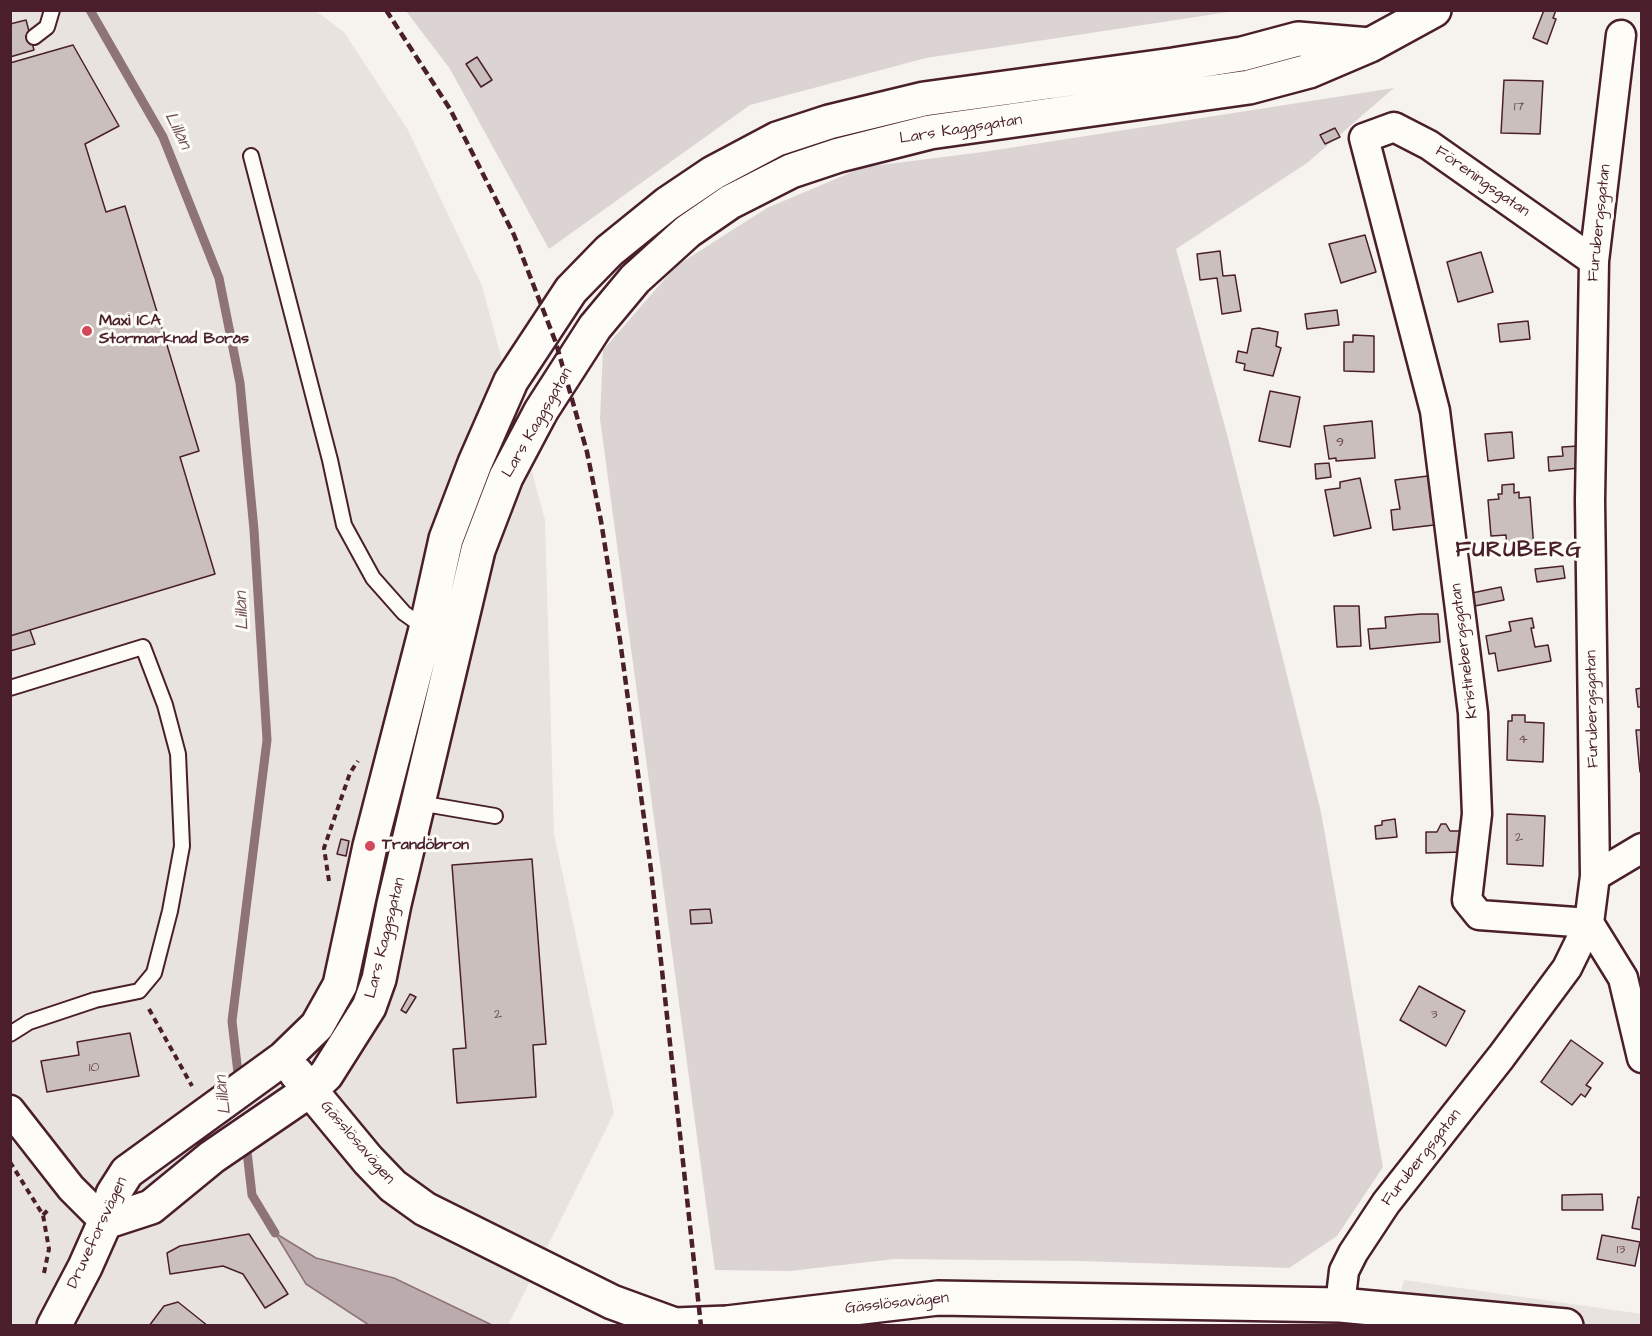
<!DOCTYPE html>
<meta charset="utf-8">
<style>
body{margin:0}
#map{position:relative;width:1652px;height:1336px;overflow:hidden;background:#f6f3ef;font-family:"Architects Daughter",sans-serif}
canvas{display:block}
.frame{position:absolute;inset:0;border:12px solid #4a1f2b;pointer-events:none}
</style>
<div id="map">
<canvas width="1652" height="1336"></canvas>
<div class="frame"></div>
</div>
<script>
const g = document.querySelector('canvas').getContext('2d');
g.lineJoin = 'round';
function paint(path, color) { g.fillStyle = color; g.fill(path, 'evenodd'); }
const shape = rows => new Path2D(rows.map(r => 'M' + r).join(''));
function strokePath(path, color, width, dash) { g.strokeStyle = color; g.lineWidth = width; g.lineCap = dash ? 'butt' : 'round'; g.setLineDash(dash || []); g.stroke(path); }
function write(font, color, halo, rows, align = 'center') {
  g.font = font + ' "Architects Daughter",sans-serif'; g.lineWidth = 6; g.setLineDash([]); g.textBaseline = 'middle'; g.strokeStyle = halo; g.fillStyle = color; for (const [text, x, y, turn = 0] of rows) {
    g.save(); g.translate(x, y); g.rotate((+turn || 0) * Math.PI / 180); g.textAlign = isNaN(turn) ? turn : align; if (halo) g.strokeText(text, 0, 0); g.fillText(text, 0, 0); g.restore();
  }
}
const built = shape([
 [10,11,316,11,344,32,408,130,482,286,545,520,554,834,614,1113,508,1325,492,1325,394,1278,316,1258,276,1234,306,1284,369,1325,11,1325],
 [1404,1280,1642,1314,1641,1326,1391,1326]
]);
const green = shape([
 [406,11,1235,11,926,58,750,105,549,249,450,69],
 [1394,88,1307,163,1176,249,1227,434,1321,812,1383,1167,1337,1236,1289,1268,1082,1261,895,1259,790,1271,715,1270,600,419,603,350,676,266,767,208,864,167,983,152]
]);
const water = shape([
 [275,1233,316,1258,394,1278,492,1325,369,1325,306,1284,275,1233]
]);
const stream = shape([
 [90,10,163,137,219,278,240,383,254,530,267,740,232,1021,239,1082],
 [246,1143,252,1195,275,1233]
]);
const building = shape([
 [1544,10,1556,10,1553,18,1556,19,1547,44,1533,38,1544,10],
 [26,20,34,50,10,57,10,24,26,20],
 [73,45,119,126,85,144,106,212,125,206,199,451,180,457,215,574,10,636,10,63,73,45],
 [477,57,492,80,481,87,466,64,477,57],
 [1504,80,1543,81,1540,134,1501,133,1504,80],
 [1335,128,1340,137,1325,144,1320,135,1335,128],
 [1365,235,1376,272,1341,283,1329,244,1365,235],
 [1220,251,1223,276,1235,275,1241,311,1222,314,1217,278,1200,280,1197,254,1220,251],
 [1481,252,1493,292,1458,302,1447,262,1481,252],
 [1337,310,1339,325,1307,329,1305,314,1337,310],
 [1528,321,1530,339,1500,342,1498,324,1528,321],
 [1259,328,1278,332,1276,346,1281,348,1273,376,1244,370,1245,364,1236,362,1238,351,1247,353,1252,329,1259,328],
 [1353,335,1374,336,1374,372,1344,371,1344,342,1353,342,1353,335],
 [1270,391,1300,397,1290,447,1259,441,1270,391],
 [1372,421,1375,458,1336,461,1336,458,1329,459,1324,426,1372,421],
 [1512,432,1514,458,1488,461,1485,434,1512,432],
 [1578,446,1579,468,1549,471,1548,457,1563,456,1562,447,1578,446],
 [1329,463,1331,477,1316,479,1315,464,1329,463],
 [1428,476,1434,525,1393,530,1391,510,1400,509,1395,480,1428,476],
 [1360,478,1371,528,1334,536,1325,490,1340,488,1340,482,1360,478],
 [1514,484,1514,493,1519,492,1519,498,1530,497,1534,549,1507,552,1506,535,1491,536,1488,500,1499,499,1498,494,1502,494,1502,485,1514,484],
 [1563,566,1565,578,1537,582,1535,569,1563,566],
 [1501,587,1504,600,1475,606,1472,593,1501,587],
 [1334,606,1359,606,1361,646,1337,647,1334,606],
 [1421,614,1438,614,1440,642,1370,649,1368,629,1386,628,1385,617,1421,614],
 [1532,618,1534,628,1531,628,1535,647,1548,645,1551,661,1498,671,1495,653,1489,654,1486,636,1511,631,1509,622,1532,618],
 [30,630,35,644,10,651,10,636,30,630],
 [1642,688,1642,707,1638,707,1636,689,1642,688],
 [1512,715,1525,715,1525,722,1544,723,1543,762,1507,760,1508,721,1512,721,1512,715],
 [1636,730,1642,730,1642,772,1640,772,1636,730],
 [1507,814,1545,816,1543,866,1507,864,1507,814],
 [1395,819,1397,837,1376,839,1375,826,1382,825,1382,821,1395,819],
 [1441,824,1446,824,1450,831,1462,831,1463,852,1426,853,1426,832,1437,832,1441,824],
 [341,839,349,841,346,856,337,854,341,839],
 [532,859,546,1044,533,1045,536,1097,457,1103,453,1049,466,1048,452,865,532,859],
 [710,909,712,923,691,924,690,910,710,909],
 [1419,986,1465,1011,1446,1046,1400,1020,1419,986],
 [410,994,416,997,406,1013,401,1010,410,994],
 [130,1033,139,1076,47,1092,41,1061,79,1055,77,1042,130,1033],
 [1571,1040,1603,1063,1586,1085,1591,1088,1585,1097,1581,1094,1572,1105,1541,1082,1571,1040],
 [1602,1194,1603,1210,1562,1210,1562,1195,1602,1194],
 [1638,1197,1642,1198,1642,1230,1632,1228,1638,1197],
 [249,1234,288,1294,265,1308,243,1274,223,1266,170,1274,167,1253,180,1246,249,1234],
 [1602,1235,1640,1242,1635,1266,1597,1259,1602,1235],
 [178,1302,208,1326,149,1326,164,1306,178,1302]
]);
const path = shape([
 [329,881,324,848,350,773,358,761],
 [149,1009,192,1086],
 [10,1162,43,1215,49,1249,44,1273],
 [43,1215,50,1208]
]);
const lane = shape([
 [34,37,47,27,52,10],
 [251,156,330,460,344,525,373,578,404,613,425,628],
 [10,688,143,647,165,705,178,754,182,846,170,911,154,973,139,991,95,1000,29,1022,10,1034],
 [419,803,495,816]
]);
const street = shape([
 [1594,261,1429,145,1394,127,1364,138,1435,411,1473,713,1477,814,1467,900,1479,915,1589,923,1623,978,1642,1058],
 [1595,876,1642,848],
 [10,1110,71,1188,105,1222],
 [1340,1305,1344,1271,1353,1253,1386,1203,1501,1057,1567,968,1589,923,1595,876,1590,500,1594,261,1621,35]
]);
const secondary = shape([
 [296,1073,368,1160,393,1186,425,1209,612,1302,675,1325,727,1323,938,1298,1340,1305,1566,1326],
 [105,1222,151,1207,212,1157,310,1090,326,1075,369,1007,379,979,394,904,478,550,506,477,541,411,595,327,635,279,688,231,730,202,791,171,839,155,930,132,1249,87,1309,71,1370,45,1434,10],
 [54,1326,85,1267,105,1222,113,1194,127,1172,284,1058,317,1026,340,985,370,846,426,629,446,539,475,463,511,381,571,290,609,251,667,204,713,173,777,139,829,122,924,99,1173,65,1242,54,1298,39,1370,45]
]);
const rail = shape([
 [386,10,450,109,514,235,556,343,587,452,601,521,620,640,651,870,701,1326]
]);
const markers = [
 [87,331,6,"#d1495b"],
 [370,846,6,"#d1495b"]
];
const numberNames = [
 ["17",1519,107],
 ["9",1340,443],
 ["4",1523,740],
 ["2",1519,838],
 ["2",498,1015],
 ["3",1434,1015],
 ["10",94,1068],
 ["13",1621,1250]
];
const streetNames = [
 ["Lars Kaggsgatan",961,130,-9],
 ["Föreningsgatan",1482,182,35],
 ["Furubergsgatan",1600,223,-84],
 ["Lars Kaggsgatan",538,423,-60],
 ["Kristinebergsgatan",1465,651,-97],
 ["Furubergsgatan",1593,709,-91],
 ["Lars Kaggsgatan",386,938,-76],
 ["Gässlösavägen",357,1143,49],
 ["Furubergsgatan",1422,1158,-52],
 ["Druveforsvägen",98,1233,-65],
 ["Gässlösavägen",897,1304,-6]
];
const poiNames = [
 ["Maxi ICA",99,322],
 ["Stormarknad Borås",99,340],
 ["Trandöbron",382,846]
];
const waterNames = [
 ["Lillån",177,131,64],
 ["Lillån",243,611,-93],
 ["Lillån",224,1095,-97]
];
const districtNames = [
 ["FURUBERG",1519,551]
];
paint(built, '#e9e3e0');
paint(green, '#dcd4d2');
paint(water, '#bbabac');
strokePath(water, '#8e7378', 1.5);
strokePath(stream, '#8e7378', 9);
paint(building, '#cbbfbe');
strokePath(building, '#4a1f2b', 1.5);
strokePath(lane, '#4a1f2b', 18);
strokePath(street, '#4a1f2b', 33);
strokePath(secondary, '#4a1f2b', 38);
strokePath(path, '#4a1f2b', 4, [6, 4.5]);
strokePath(lane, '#fdfcf7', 14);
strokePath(street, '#fdfcf7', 28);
strokePath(secondary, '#fdfcf7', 33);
strokePath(rail, '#4a1f2b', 4.5, [9, 4.5]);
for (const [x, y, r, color] of markers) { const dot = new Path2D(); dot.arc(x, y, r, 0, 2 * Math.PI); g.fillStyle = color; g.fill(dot); strokePath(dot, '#fdfcf7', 2); }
write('14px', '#6a4750', null, numberNames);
write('16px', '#4a1f2b', '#fdfcf7', streetNames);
write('bold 16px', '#4a1f2b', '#fdfcf7', poiNames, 'left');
write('italic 18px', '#725058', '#fdfcf7', waterNames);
g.letterSpacing = '1.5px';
write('bold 22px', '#4a1f2b', '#fdfcf7', districtNames);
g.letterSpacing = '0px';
</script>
